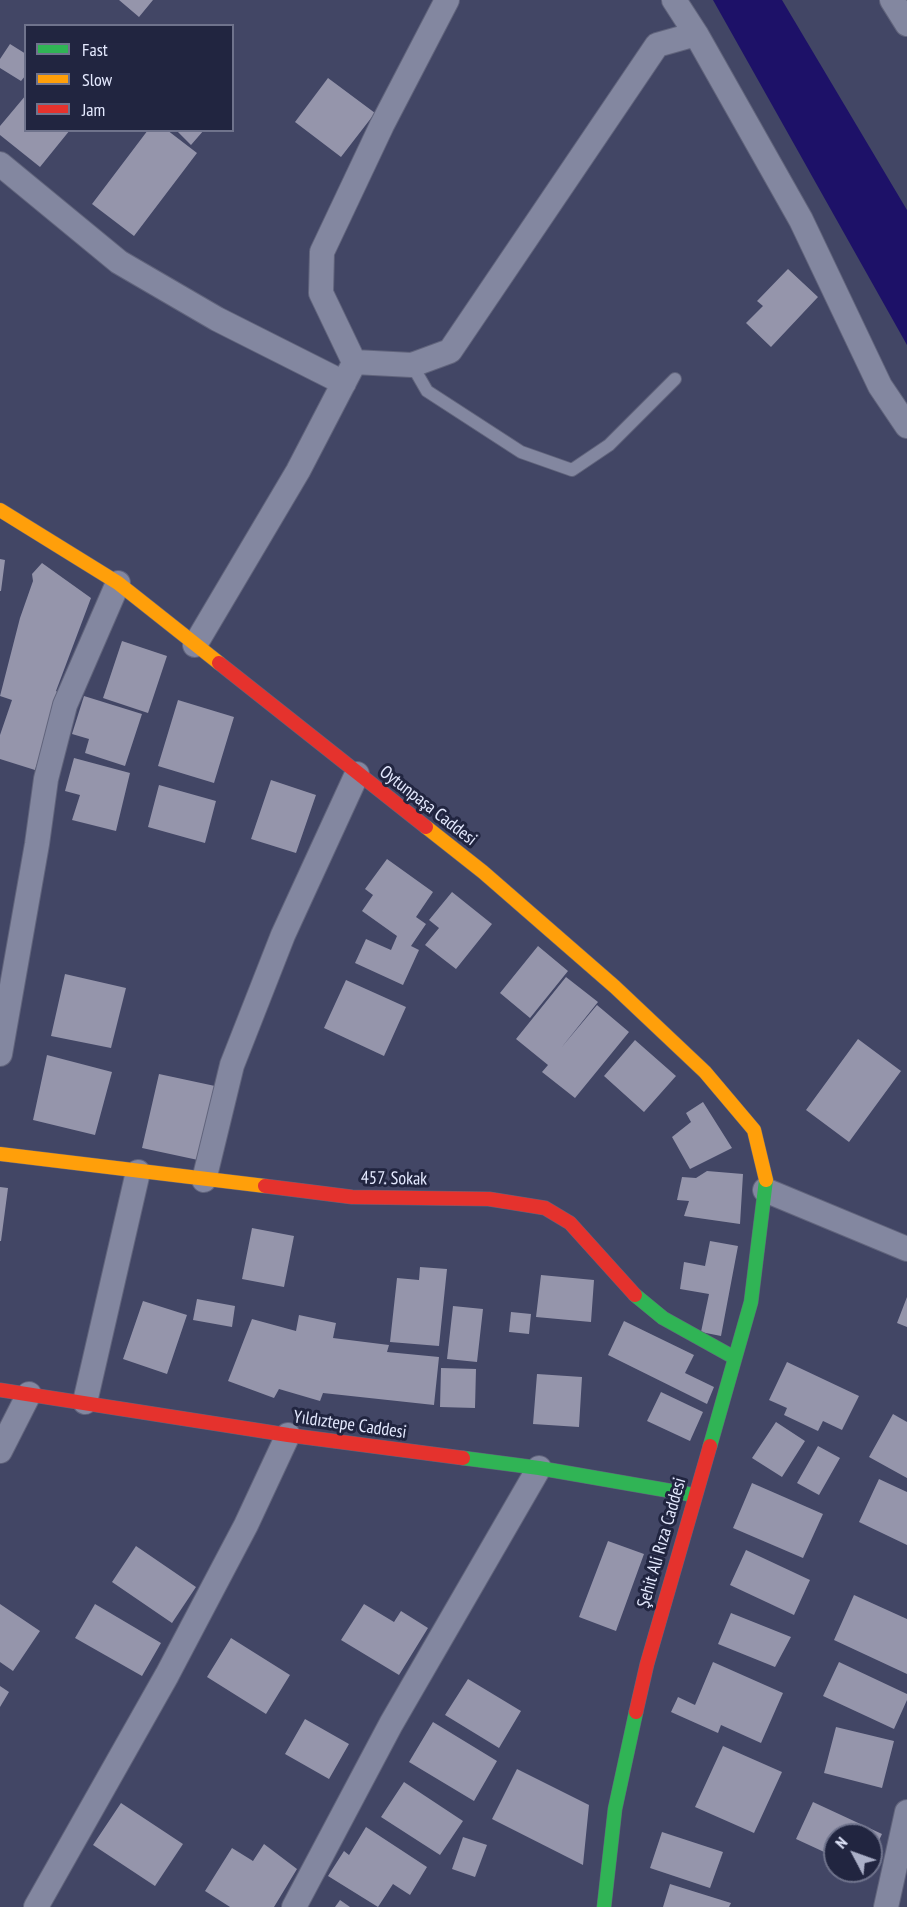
<!DOCTYPE html>
<meta charset="utf-8">
<style>
body{margin:0}
#map{position:relative;width:907px;height:1907px;overflow:hidden;background:#424665;font-family:"PT Sans Narrow",sans-serif}
canvas{display:block}
.legend{position:absolute;left:24px;top:24px;width:210px;height:108px;box-sizing:border-box;background:#212540;border:2px solid #6f738c;margin:0;padding:8px 10px;list-style:none;font-size:18px;color:#e4e9fe}
.legend li{display:flex;align-items:center;gap:12px;height:30px}
.legend b{width:30px;border:2px solid #6f738c}
.north{position:absolute;left:823px;top:1823px;width:60px;height:60px;box-sizing:border-box;background:#212540;border:2px solid #6f738c;border-radius:50%;rotate:311deg;font-size:16px;font-weight:700;line-height:24px;text-align:center;color:#e4e9fe}
.north::after{content:'';display:block;margin:auto;width:21px;height:27px;background:#abb0c8;clip-path:polygon(50% 0,100% 100%,50% 72%,0 100%)}
</style>
<div id="map">
<canvas width="907" height="1907"></canvas>
<ul class="legend">
<li><b style="height:8px;background:#30b455"></b>Fast</li>
<li><b style="height:8px;background:#ff9f0a"></b>Slow</li>
<li><b style="height:8px;background:#e5322d"></b>Jam</li>
</ul>
<div class="north">N</div>
</div>
<script>
const g = document.querySelector('canvas').getContext('2d');
g.lineJoin = 'round';
function paint(path, color) { g.fillStyle = color; g.fill(path, 'evenodd'); }
const shape = rows => new Path2D(rows.map(r => 'M' + r).join(''));
function strokePath(path, color, width, dash) { g.strokeStyle = color; g.lineWidth = width; g.lineCap = dash ? 'butt' : 'round'; g.setLineDash(dash || []); g.stroke(path); }
function write(font, color, halo, rows, align = 'center') {
  g.font = font + ' "PT Sans Narrow",sans-serif'; g.lineWidth = 6; g.setLineDash([]); g.textBaseline = 'middle'; g.strokeStyle = halo; g.fillStyle = color; for (const [text, x, y, turn = 0] of rows) {
    g.save(); g.translate(x, y); g.rotate((+turn || 0) * Math.PI / 180); g.textAlign = isNaN(turn) ? turn : align; if (halo) g.strokeText(text, 0, 0); g.fillText(text, 0, 0); g.restore();
  }
}
const water = shape([
 [713,0,782,0,907,210,907,345]
]);
const building = shape([
 [119,0,153,0,139,17],
 [10,44,26,54,26,75,21,81,0,68,0,59],
 [328,78,375,113,341,157,295,122],
 [26,95,26,130,70,130,40,167,0,135,0,126],
 [148,130,167,130,197,153,134,236,92,204],
 [176,130,204,130,191,145],
 [788,269,818,297,771,347,746,323,763,306,757,301],
 [0,559,5,560,1,591,0,591],
 [42,563,91,598,56,691,60,693,35,770,0,759,0,735,12,700,0,696,20,618,33,581,32,574],
 [122,641,167,656,148,713,103,698],
 [84,696,142,714,125,766,85,753,89,739,72,734],
 [178,700,234,717,214,783,158,766],
 [74,758,130,773,116,831,72,820,80,795,65,791],
 [271,780,316,795,296,853,251,839],
 [159,785,216,801,205,843,148,827],
 [387,859,433,892,416,917,426,924,411,946,419,950,403,985,355,963,366,939,391,950,397,936,362,911,373,895,365,889],
 [452,892,492,924,456,969,425,945,439,928,429,920],
 [538,946,568,971,530,1018,500,993],
 [65,974,126,988,111,1048,51,1036],
 [566,977,598,1002,561,1048,597,1005,629,1032,575,1098,542,1072,548,1065,516,1039],
 [346,980,406,1007,384,1056,324,1028],
 [858,1039,901,1071,849,1142,806,1110],
 [635,1040,676,1076,644,1112,604,1076],
 [47,1055,112,1072,95,1135,33,1120],
 [159,1074,215,1086,198,1160,142,1148],
 [703,1102,732,1148,690,1169,672,1137,691,1122,686,1113],
 [707,1171,743,1174,740,1224,684,1216,689,1201,677,1200,682,1177,696,1178],
 [0,1187,8,1188,1,1241,0,1241],
 [252,1228,294,1236,284,1287,242,1279],
 [710,1241,738,1246,721,1336,701,1332,709,1294,680,1289,684,1262,705,1266],
 [420,1267,447,1269,439,1346,390,1342,397,1278,419,1280],
 [541,1275,594,1280,591,1322,536,1317],
 [907,1297,907,1327,897,1323],
 [197,1299,235,1306,232,1327,193,1320],
 [143,1301,187,1315,167,1374,123,1359],
 [453,1306,483,1309,477,1362,447,1359],
 [511,1312,531,1314,529,1334,509,1332],
 [299,1315,336,1323,333,1338,389,1345,387,1352,439,1357,434,1405,323,1393,320,1401,279,1389,274,1398,228,1381,252,1319,296,1331],
 [624,1321,694,1355,685,1373,714,1387,707,1404,608,1355],
 [787,1362,859,1396,842,1430,823,1421,818,1431,784,1415,787,1408,769,1400],
 [441,1368,476,1369,475,1408,440,1407],
 [537,1374,582,1377,579,1427,533,1424],
 [661,1392,703,1412,690,1441,647,1421],
 [893,1414,907,1422,907,1478,869,1457],
 [776,1422,805,1441,782,1477,752,1458],
 [818,1446,840,1458,819,1495,797,1483],
 [879,1479,907,1492,907,1545,859,1522],
 [752,1483,823,1514,803,1558,733,1528],
 [608,1541,644,1554,616,1631,579,1617],
 [136,1546,196,1587,172,1623,112,1582],
 [746,1550,810,1580,794,1615,730,1585],
 [854,1595,907,1619,907,1674,834,1640],
 [0,1604,40,1631,13,1671,0,1662],
 [95,1604,161,1643,142,1676,75,1638],
 [364,1604,394,1622,401,1611,428,1628,399,1675,341,1640],
 [731,1613,791,1637,775,1667,718,1644],
 [231,1638,290,1675,266,1714,207,1677],
 [713,1662,783,1693,761,1743,721,1725,718,1733,671,1712,678,1697,695,1705],
 [839,1662,907,1694,907,1700,894,1729,823,1696],
 [468,1679,521,1711,499,1748,445,1715],
 [0,1686,9,1692,0,1707],
 [305,1719,349,1744,329,1779,285,1754],
 [433,1722,497,1761,474,1801,409,1762],
 [836,1727,894,1741,882,1788,824,1773],
 [723,1746,782,1772,754,1833,695,1807],
 [517,1769,589,1805,583,1865,492,1819],
 [404,1782,463,1821,440,1855,381,1817],
 [813,1802,882,1834,871,1857,871,1835,835,1835,835,1857,796,1839],
 [121,1803,183,1844,155,1886,93,1845],
 [366,1827,427,1867,410,1895,393,1884,378,1907,328,1876,344,1851,349,1855],
 [662,1832,723,1852,710,1888,650,1868],
 [463,1837,487,1845,475,1877,452,1869],
 [264,1844,297,1869,274,1907,230,1907,205,1891,232,1848,253,1861],
 [670,1884,731,1903,729,1907,663,1907],
 [340,1900,350,1907,335,1907]
]);
const lane = shape([
 [412,365,427,391,521,452,572,470,609,445,675,379]
]);
const street = shape([
 [674,0,696,34,801,220,880,386,907,426],
 [892,0,907,24],
 [0,164,119,262,217,319,344,383],
 [354,362,412,365,450,351,657,45,696,34],
 [354,362,321,293,322,252,382,125,447,0],
 [195,645,298,471,351,369],
 [0,1054,37,844,46,779,65,705,118,583],
 [204,1180,232,1065,283,935,357,774],
 [765,1190,907,1249],
 [85,1402,138,1172],
 [0,1451,29,1394],
 [36,1907,167,1675,246,1525,288,1435],
 [294,1907,391,1724,539,1468],
 [886,1907,907,1812]
]);
const fast = shape([
 [635,1295,663,1318,735,1358],
 [710,1446,751,1302,766,1180],
 [463,1458,539,1468,694,1495],
 [604,1907,615,1809,636,1712]
]);
const slow = shape([
 [0,510,118,583,219,663],
 [426,827,483,872,615,987,705,1072,754,1130,766,1180],
 [0,1154,265,1186]
]);
const jam = shape([
 [219,663,426,827],
 [265,1186,352,1197,489,1199,545,1208,570,1223,635,1295],
 [0,1390,288,1435,463,1458],
 [636,1712,647,1664,710,1446]
]);
const streetNames = [
 ["Oytunpaşa Caddesi",428,806,38],
 ["457. Sokak",394,1179,1],
 ["Yıldıztepe Caddesi",350,1425,8],
 ["Şehit Ali Rıza Caddesi",662,1543,-74]
];
paint(water, '#1d1168');
paint(building, '#9595ab');
strokePath(lane, '#61647c', 14);
strokePath(street, '#61647c', 26);
strokePath(fast, '#61647c', 15);
strokePath(slow, '#61647c', 15);
strokePath(jam, '#61647c', 15);
strokePath(lane, '#8387a0', 12);
strokePath(street, '#8387a0', 24);
strokePath(fast, '#30b455', 14);
strokePath(slow, '#ff9f0a', 14);
strokePath(jam, '#e5322d', 14);
write('18px', '#e4e9fe', '#212540', streetNames);
</script>
